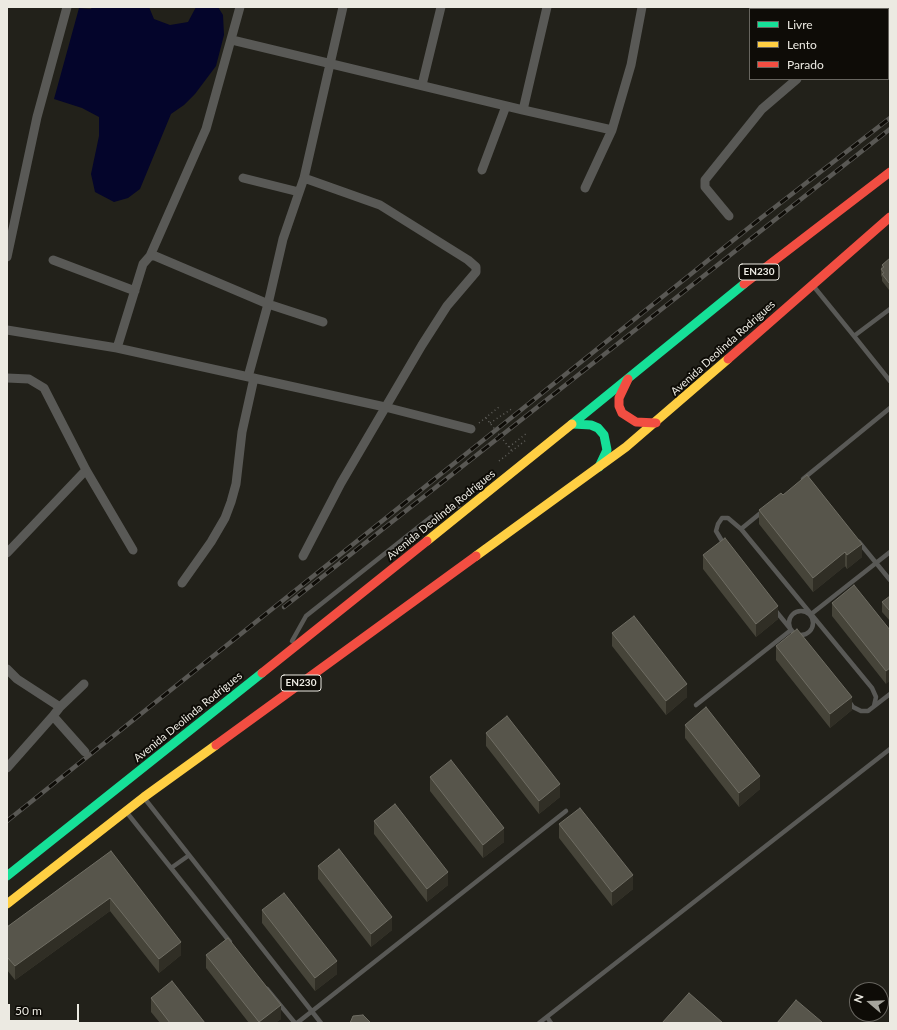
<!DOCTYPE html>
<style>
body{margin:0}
#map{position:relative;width:897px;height:1030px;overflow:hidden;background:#22211a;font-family:Lato,sans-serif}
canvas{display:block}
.frame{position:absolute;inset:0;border:8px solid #eceae2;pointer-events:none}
.legend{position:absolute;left:749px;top:8px;width:140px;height:72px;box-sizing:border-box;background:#0e0c07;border:1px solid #67655f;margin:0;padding:5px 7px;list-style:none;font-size:12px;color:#eceae2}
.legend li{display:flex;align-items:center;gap:8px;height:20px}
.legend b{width:20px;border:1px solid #67655f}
.north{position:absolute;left:849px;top:982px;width:40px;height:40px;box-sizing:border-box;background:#0e0c07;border:1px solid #67655f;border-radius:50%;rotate:289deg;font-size:11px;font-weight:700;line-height:16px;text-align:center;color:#eceae2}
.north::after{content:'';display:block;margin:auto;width:14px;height:18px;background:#a5a49c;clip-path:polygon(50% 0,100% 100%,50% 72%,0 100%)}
.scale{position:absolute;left:8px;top:1004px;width:71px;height:18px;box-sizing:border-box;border:2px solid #eceae2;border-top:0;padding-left:5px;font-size:12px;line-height:14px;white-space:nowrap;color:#eceae2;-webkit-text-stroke:3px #0e0c07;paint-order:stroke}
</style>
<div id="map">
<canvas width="897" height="1030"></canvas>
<div class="frame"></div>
<ul class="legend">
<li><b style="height:5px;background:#16e098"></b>Livre</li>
<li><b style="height:5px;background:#ffcf43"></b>Lento</li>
<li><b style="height:5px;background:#f24e42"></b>Parado</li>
</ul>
<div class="north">N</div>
<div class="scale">50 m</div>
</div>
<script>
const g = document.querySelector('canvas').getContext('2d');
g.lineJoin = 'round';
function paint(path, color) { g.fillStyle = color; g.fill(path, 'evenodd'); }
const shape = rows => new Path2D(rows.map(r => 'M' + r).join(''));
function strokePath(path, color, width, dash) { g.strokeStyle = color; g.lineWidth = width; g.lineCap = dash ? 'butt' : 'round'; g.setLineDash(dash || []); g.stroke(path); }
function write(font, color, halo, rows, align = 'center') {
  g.font = font + ' Lato,sans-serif'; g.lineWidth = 4; g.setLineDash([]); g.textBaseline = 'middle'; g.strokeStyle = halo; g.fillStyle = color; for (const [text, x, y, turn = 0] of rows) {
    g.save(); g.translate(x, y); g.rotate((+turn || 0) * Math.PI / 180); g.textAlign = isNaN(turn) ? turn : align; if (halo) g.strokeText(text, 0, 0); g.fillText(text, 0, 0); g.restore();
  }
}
const water = shape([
 [92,7,149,7,154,19,170,25,188,22,196,7,218,7,223,15,224,35,216,66,195,94,184,105,171,114,140,189,128,198,114,202,95,192,91,174,99,136,99,117,82,108,54,99,79,8,91,9]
]);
const path = shape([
 [486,418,512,451],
 [479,423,499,407],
 [490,423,513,408],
 [509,447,527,433],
 [499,461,526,440]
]);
const lane = shape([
 [815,288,854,336],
 [890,309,854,336,890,381],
 [803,479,890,408],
 [741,529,763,511],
 [859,542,890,580],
 [725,546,716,531,718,524,722,518,728,518,741,529,872,688,876,697,874,706],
 [775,610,797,637],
 '789 623a12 12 0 1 1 24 0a12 12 0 1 1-24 0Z',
 [810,615,890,552],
 [292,641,306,616,431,517,459,506],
 [848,700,853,707,861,711,868,711,890,694],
 [696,705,791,630],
 [145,799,321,1023],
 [128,814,230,942],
 [171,868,188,856],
 [267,989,295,1023],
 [547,1017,551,1023],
 [297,1023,566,811],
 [539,1023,890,749]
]);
const street = shape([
 [886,9,888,7],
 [232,40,523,110,612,130],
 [422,85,441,7],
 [523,110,547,7],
 [482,170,506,106],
 [243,178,299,192],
 [585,188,612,130,631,65,642,7],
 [729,216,705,187,705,180,762,109,797,79],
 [150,256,155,256,268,304,323,322],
 [7,257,37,117,67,7],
 [53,260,135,291],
 [7,330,117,348,385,407,471,429],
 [117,348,143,264,150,256,206,129,240,7],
 [248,377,268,304,283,239,304,178,343,7],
 [7,378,29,379,44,388,86,470,133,550],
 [7,553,86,470],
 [303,556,341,483,422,345,447,306,476,272,476,267,468,260,380,205,304,178],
 [182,583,211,542,225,518,231,502,236,484,242,432,254,378],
 [7,669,17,679,60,707,53,716,85,752],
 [60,707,84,684],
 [7,768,53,716]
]);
const fast = shape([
 [572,424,744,284],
 [573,424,591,425,598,428,604,435,607,450,599,467],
 [7,876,262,673]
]);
const slow = shape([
 [427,541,572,424],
 [476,556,626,447,728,359],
 [7,904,144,797,216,745]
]);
const jam = shape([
 [744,284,890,172],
 [728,359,890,217],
 [628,379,619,398,619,406,622,413,636,422,656,423],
 [262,673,427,541],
 [216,745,476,556]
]);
const rail = shape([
 [284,607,890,129],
 [7,821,761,218,890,118]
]);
const wall = shape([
 [890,258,890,290,889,290,882,281,882,277,881,276,881,269,882,265],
 [783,495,862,557,847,569,845,566,813,592,759,524,759,510],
 [703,555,778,619,756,637,703,569],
 [890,596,890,621,882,612,882,602],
 [832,603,890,630,886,684,832,616],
 [612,633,687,697,666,715,612,646],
 [776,646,852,710,830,728,776,660],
 [685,725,760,789,739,807,685,738],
 [486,733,560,797,539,814,486,746],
 [430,777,504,842,483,858,430,791],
 [374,821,448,885,427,902,374,834],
 [559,824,633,889,612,906,559,838],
 [111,851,181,955,159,973,110,911,15,980,7,970,7,927],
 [318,866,392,930,371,947,318,879],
 [262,910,337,974,315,991,262,923],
 [206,955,281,1019,275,1023,249,1023,206,968],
 [151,998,205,1023,160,1023,151,1012]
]);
const shadedWall = shape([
 [862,544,862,557,847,569,847,555],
 [845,552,845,566,813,592,813,578],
 [778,606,778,619,756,637,756,624],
 [890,668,890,681,886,684,886,671],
 [687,684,687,697,666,715,666,701],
 [852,697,852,710,830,728,830,714],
 [760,776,760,789,739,807,739,793],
 [560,784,560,797,539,814,539,801],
 [504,828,504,842,483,858,483,845],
 [448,872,448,885,427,902,427,889],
 [633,875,633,889,612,906,612,892],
 [110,898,110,911,15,980,15,966],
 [392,917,392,930,371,947,371,934],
 [181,942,181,955,159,973,159,959],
 [337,961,337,974,315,991,315,978],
 [281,1005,281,1019,275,1023,259,1023,259,1022]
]);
const building = shape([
 [890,258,890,283,889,283,882,274,884,273,881,269,884,267,882,265,890,258],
 [807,475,862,544,847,555,845,552,813,578,759,510,781,493,783,495,807,475],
 [725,538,778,606,756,624,703,555,725,538],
 [854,585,890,630,890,668,886,671,832,603,854,585],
 [890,596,890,611,882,602,890,596],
 [634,616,687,684,666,701,612,633,634,616],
 [797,629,852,697,830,714,776,646,797,629],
 [706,707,760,776,739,793,685,725,706,707],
 [507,716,560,784,539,801,486,733,507,716],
 [451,760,504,828,483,845,430,777,451,760],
 [395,804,448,872,427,889,374,821,395,804],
 [580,808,633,875,612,892,559,824,580,808],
 [339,849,392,917,371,934,318,866,339,849],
 [111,851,181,942,159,959,110,898,15,966,7,957,7,927,111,851],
 [284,893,337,961,315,978,262,910,284,893],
 [228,938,281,1005,259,1022,206,955,228,938],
 [172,981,205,1023,170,1023,151,998,172,981],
 [689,993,723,1023,662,1023,689,993],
 [796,1000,822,1022,821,1023,777,1023,796,1000],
 [363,1015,370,1022,370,1023,350,1023,353,1016,363,1015]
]);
const shields = [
 [759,272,40],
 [301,683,40]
];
const shieldNames = [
 ["EN230",759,272],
 ["EN230",301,683]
];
const streetNames = [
 ["Avenida Deolinda Rodrigues",723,348,-42],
 ["Avenida Deolinda Rodrigues",441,515,-39],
 ["Avenida Deolinda Rodrigues",188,717,-39]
];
paint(water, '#04052b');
strokePath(path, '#605f5b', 1.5, [1, 3]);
strokePath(lane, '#595956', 4.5);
strokePath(street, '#595956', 9);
strokePath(fast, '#16e098', 9);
strokePath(slow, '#ffcf43', 9);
strokePath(jam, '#f24e42', 9);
strokePath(rail, '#595854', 4.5);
strokePath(rail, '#0e0c07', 3, [9]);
paint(wall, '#464439');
paint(shadedWall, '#302e25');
paint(building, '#57554b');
strokePath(building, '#6f6d63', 1);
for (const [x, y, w] of shields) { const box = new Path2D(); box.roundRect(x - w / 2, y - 8, w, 16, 3); g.fillStyle = '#0e0c07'; g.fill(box); strokePath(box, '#eceae2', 1); }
write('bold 10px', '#eceae2', null, shieldNames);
write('11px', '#eceae2', '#0e0c07', streetNames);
</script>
